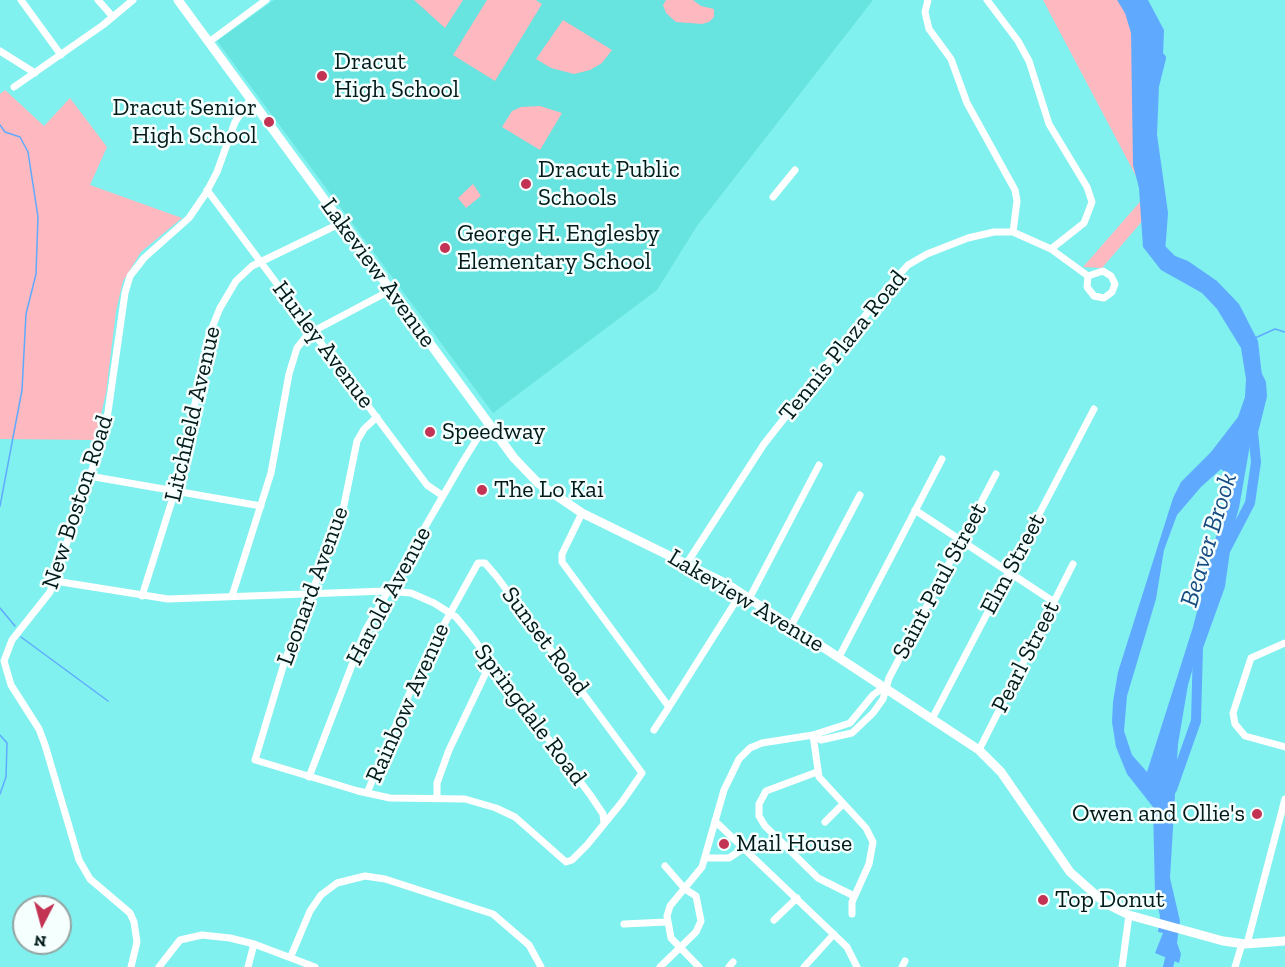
<!DOCTYPE html>
<style>
body{margin:0}
#map{position:relative;width:1285px;height:967px;overflow:hidden;background:#80f1ee;font-family:"Zilla Slab",serif}
canvas{display:block}
.north{position:absolute;left:12px;top:895px;width:60px;height:60px;box-sizing:border-box;background:#f5fffe;border:2px solid #94a4a3;border-radius:50%;rotate:186deg;font-size:16px;font-weight:700;line-height:24px;text-align:center;color:#021b1a}
.north::after{content:'';display:block;margin:auto;width:21px;height:27px;background:#c33353;clip-path:polygon(50% 0,100% 100%,50% 72%,0 100%)}
</style>
<div id="map">
<canvas width="1285" height="967"></canvas>
<div class="north">N</div>
</div>
<script>
const g = document.querySelector('canvas').getContext('2d');
g.lineJoin = 'round';
function paint(path, color) { g.fillStyle = color; g.fill(path, 'evenodd'); }
const shape = rows => new Path2D(rows.map(r => 'M' + r).join(''));
function strokePath(path, color, width, dash) { g.strokeStyle = color; g.lineWidth = width; g.lineCap = dash ? 'butt' : 'round'; g.setLineDash(dash || []); g.stroke(path); }
function write(font, color, halo, rows, align = 'center') {
  g.font = font + ' "Zilla Slab",serif'; g.lineWidth = 5; g.setLineDash([]); g.textBaseline = 'middle'; g.strokeStyle = halo; g.fillStyle = color; for (const [text, x, y, turn = 0] of rows) {
    g.save(); g.translate(x, y); g.rotate((+turn || 0) * Math.PI / 180); g.textAlign = isNaN(turn) ? turn : align; if (halo) g.strokeText(text, 0, 0); g.fillText(text, 0, 0); g.restore();
  }
}
const built = shape([
 [274,0,873,0,697,226,657,290,493,413,217,41]
]);
const green = shape([
 [414,0,463,0,445,28],
 [487,0,536,0,542,4,495,81,453,55],
 [666,0,693,0,701,6,714,9,714,17,709,22,702,24,676,22,666,13,663,5],
 [1043,0,1126,0,1151,37,1143,112,1156,205,1102,268,1083,267,1146,195],
 [563,20,612,50,602,63,590,70,574,74,551,68,536,59],
 [5,90,44,126,70,98,107,147,90,185,182,218,141,252,123,281,116,311,106,393,95,440,0,439,0,94],
 [540,106,562,113,540,150,502,127,512,111,521,107],
 [473,184,481,196,466,208,458,198]
]);
const water = shape([
 [1117,0,1148,0,1164,30,1163,56,1149,92,1149,118,1156,162,1159,240,1175,256,1188,261,1217,281,1239,304,1258,341,1262,376,1239,508,1188,685,1178,744,1170,878,1180,921,1177,943,1181,954,1179,963,1155,953,1163,933,1158,932,1160,916,1155,894,1153,807,1127,774,1116,747,1112,722,1113,702,1118,672,1173,498,1181,482,1211,452,1238,417,1245,397,1246,379,1241,348,1217,309,1202,293,1161,270,1143,247,1139,188,1133,165,1131,33,1125,13],
 [1221,469,1227,474,1229,485,1216,537,1193,627,1147,772,1132,755,1124,731,1127,696,1156,599,1164,550,1177,515,1201,487]
]);
const stream = shape([
 [0,125,5,132,20,137,28,152,38,217,36,274,26,314,22,390,0,506],
 [1255,338,1275,329,1285,332],
 [0,608,15,626],
 [21,637,108,701],
 [0,735,7,743,6,777,0,794]
]);
const river = shape([
 [1160,253,1163,213,1152,135,1154,86,1161,58],
 [1172,789,1196,721,1198,647,1220,586,1225,551,1250,503,1256,462,1253,432,1262,396,1261,383,1256,373],
 [1168,967,1173,947]
]);
const minor = shape([
 [21,0,61,55],
 [98,0,113,17],
 [928,0,925,12,929,29,951,59,967,103,1015,190,1017,201,1013,232],
 [987,0,1018,41,1029,61,1049,124,1087,187,1092,202,1084,223,1051,249],
 [209,42,266,0],
 [0,51,35,73],
 [14,87,103,25,133,0],
 [207,190,427,485,443,496],
 [773,197,795,170],
 [89,476,261,506],
 [915,510,1054,602],
 [582,513,562,554,562,562,669,707,741,593],
 [687,563,764,444,887,288,908,265,927,254,968,238,994,232,1013,232,1051,249,1088,276,1103,271,1111,276,1115,284,1112,292,1104,298,1094,296,1087,287,1088,276],
 [55,581,168,599,386,591,411,593,434,603,456,617,470,634,591,796,603,814,604,823],
 [142,596,181,472,209,335,220,308,236,281,252,266,341,223],
 [232,596,271,473,289,374,297,348,308,334,391,290],
 [749,599,819,465],
 [791,626,860,495],
 [1285,643,1251,658,1233,713,1235,724,1245,736,1285,747],
 [839,657,942,459],
 [932,719,1094,409],
 [654,730,669,707],
 [813,735,821,740,852,733,873,713,883,699,889,678,996,474],
 [813,735,819,777,866,828,873,842,869,864,852,902,852,914],
 [979,750,1073,564],
 [817,772,766,791,759,804,759,816,765,826,818,878,854,896],
 [309,777,365,631,462,463,480,434,490,425],
 [367,793,421,666,478,563,485,563,497,577,642,773,622,802,587,845,572,860,566,862,515,817,496,808,465,799,390,798,367,793,358,791,255,760,285,660,342,515,357,441,364,429,377,417],
 [437,796,437,783,449,750,491,662],
 [715,821,847,947,857,967],
 [825,822,843,804],
 [705,858,729,858,744,848],
 [774,920,797,898],
 [624,924,666,922],
 [1247,944,1285,799],
 [291,956,310,911,321,895,337,883,365,876,385,879,493,914,529,945,541,967],
 [131,967,137,942,134,922,130,913,90,879,79,860,45,745,39,729,11,685,4,661,12,640,50,592,99,449,108,412,125,293,130,276,144,258,189,218,206,193,217,172,235,122,250,100],
 [159,967,180,940,202,935,230,938,254,944,315,967],
 [248,967,254,944],
 [660,967,696,932,701,921,696,896,685,889,665,866],
 [699,967,671,938,667,916,670,906,702,867,724,790,739,759,750,748,762,743,813,735,850,723,873,695,884,687],
 [729,967,733,962],
 [804,967,834,934],
 [902,967,905,961],
 [1122,967,1129,915],
 [1235,967,1242,944]
]);
const major = shape([
 [178,0,514,458,538,483,582,513,727,584,979,750,1001,772,1070,872,1105,903,1129,915,1223,941,1245,944,1285,941]
]);
const markers = [
 [322,76,6,"#c33353"],
 [269,122,6,"#c33353"],
 [526,184,6,"#c33353"],
 [445,248,6,"#c33353"],
 [430,432,6,"#c33353"],
 [482,490,6,"#c33353"],
 [1257,814,6,"#c33353"],
 [724,844,6,"#c33353"],
 [1043,900,6,"#c33353"]
];
const poiNames = [
 ["Dracut",334,62],
 ["High School",334,90],
 ["Dracut Senior",257,108,"right"],
 ["High School",257,136,"right"],
 ["Dracut Public",538,170],
 ["Schools",538,198],
 ["George H. Englesby",457,234],
 ["Elementary School",457,262],
 ["Speedway",442,432],
 ["The Lo Kai",494,490],
 ["Owen and Ollie's",1245,814,"right"],
 ["Mail House",736,844],
 ["Top Donut",1055,900]
];
const streetNames = [
 ["Lakeview Avenue",378,273,54],
 ["Hurley Avenue",323,345,53],
 ["Tennis Plaza Road",843,346,-51],
 ["Litchfield Avenue",193,414,-77],
 ["New Boston Road",78,502,-72],
 ["Elm Street",1013,564,-62],
 ["Saint Paul Street",940,581,-62],
 ["Leonard Avenue",313,586,-70],
 ["Harold Avenue",389,596,-62],
 ["Lakeview Avenue",746,601,31],
 ["Sunset Road",545,641,53],
 ["Pearl Street",1026,657,-63],
 ["Rainbow Avenue",408,703,-66],
 ["Springdale Road",530,715,53]
];
const waterNames = [
 ["Beaver Brook",1209,540,-73]
];
paint(built, '#67e3e0');
paint(green, '#fdb9bf');
paint(water, '#5faafe');
strokePath(stream, '#5faafe', 1.5);
strokePath(river, '#5faafe', 10);
strokePath(minor, '#fff', 7);
strokePath(major, '#fff', 9);
for (const [x, y, r, color] of markers) { const dot = new Path2D(); dot.arc(x, y, r, 0, 2 * Math.PI); g.fillStyle = color; g.fill(dot); strokePath(dot, '#f5fffe', 2); }
write('24px', '#021b1a', '#f5fffe', poiNames, 'left');
write('24px', '#021b1a', '#f5fffe', streetNames);
write('italic 26px', '#194c82', '#f5fffe', waterNames);
</script>
